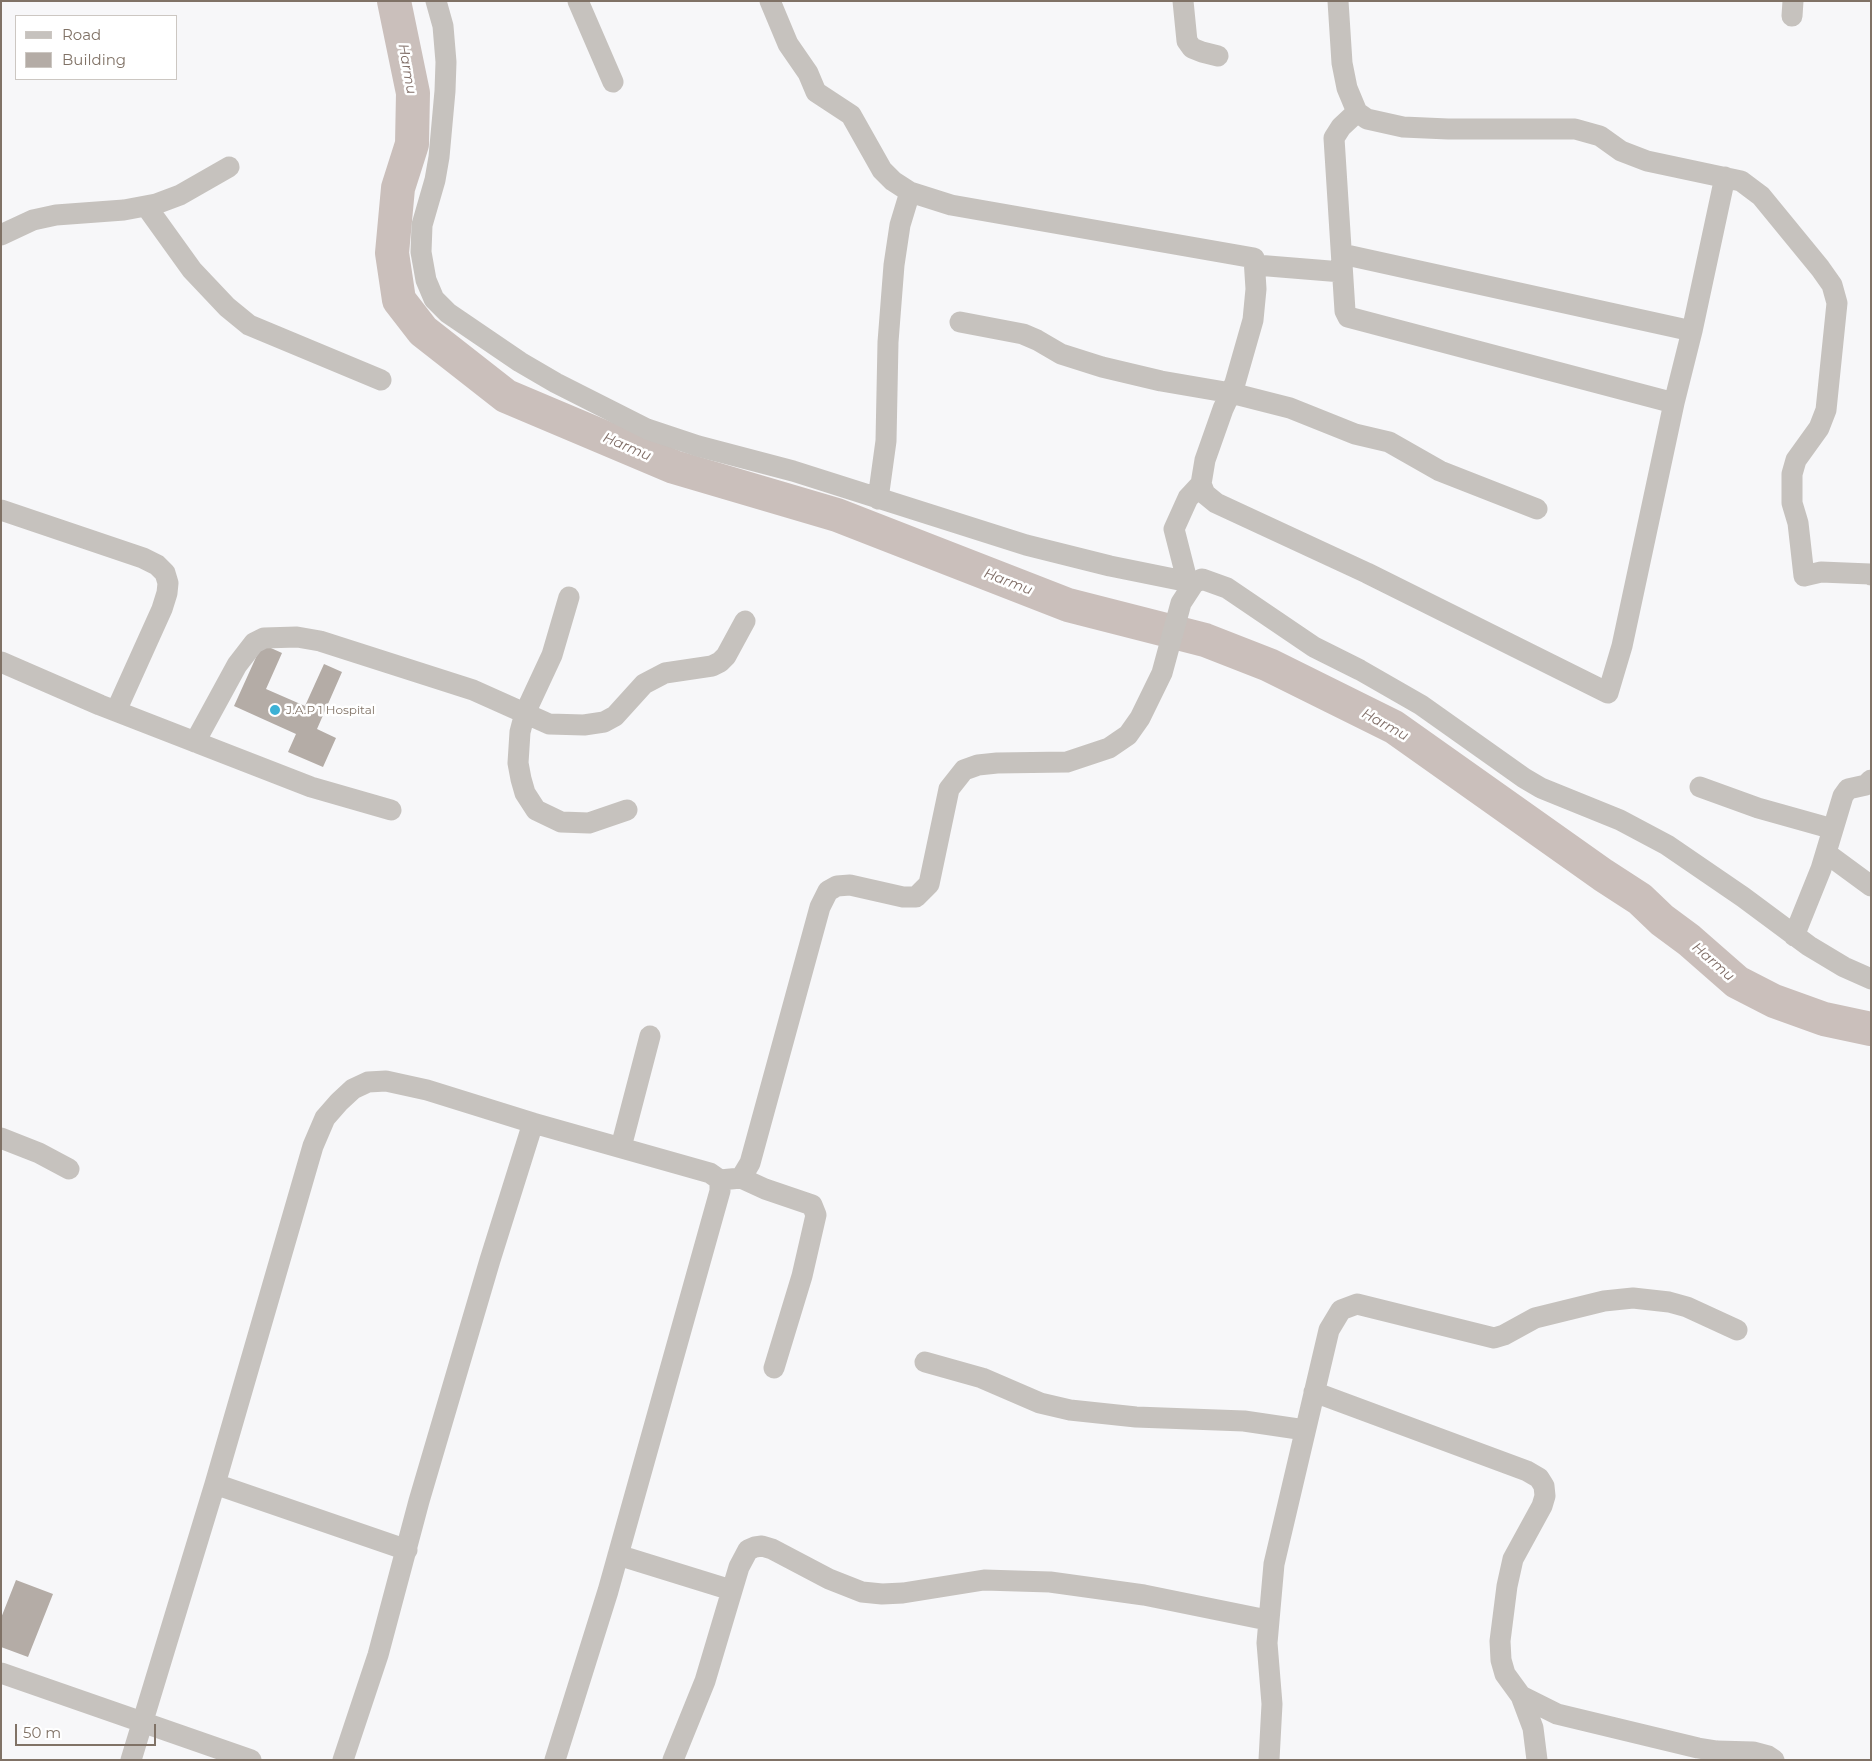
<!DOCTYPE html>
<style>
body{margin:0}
#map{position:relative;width:1872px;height:1761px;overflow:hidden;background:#f7f7f9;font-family:Montserrat,sans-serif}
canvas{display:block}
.frame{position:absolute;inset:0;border:2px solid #807266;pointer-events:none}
.legend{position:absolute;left:15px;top:15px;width:162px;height:65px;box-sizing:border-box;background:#fff;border:1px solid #ccc7c2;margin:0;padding:6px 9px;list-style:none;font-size:15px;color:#807266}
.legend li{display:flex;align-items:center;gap:10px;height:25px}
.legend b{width:25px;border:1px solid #ccc7c2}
.scale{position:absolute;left:15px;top:1724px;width:141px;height:22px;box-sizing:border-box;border:2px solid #807266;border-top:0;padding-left:6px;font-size:15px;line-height:18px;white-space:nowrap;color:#807266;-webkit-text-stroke:4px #fff;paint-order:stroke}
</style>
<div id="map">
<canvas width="1872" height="1761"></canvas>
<div class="frame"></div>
<ul class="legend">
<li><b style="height:6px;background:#c6c2be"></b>Road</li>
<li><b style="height:14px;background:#b4aca6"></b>Building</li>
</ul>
<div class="scale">50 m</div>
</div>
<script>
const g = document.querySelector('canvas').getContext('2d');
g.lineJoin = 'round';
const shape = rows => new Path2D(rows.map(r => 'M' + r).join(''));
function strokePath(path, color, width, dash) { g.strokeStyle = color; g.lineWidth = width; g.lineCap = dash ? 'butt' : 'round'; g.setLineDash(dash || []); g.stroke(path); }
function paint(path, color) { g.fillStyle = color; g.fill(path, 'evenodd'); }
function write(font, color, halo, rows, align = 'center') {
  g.font = font + ' Montserrat,sans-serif'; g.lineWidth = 5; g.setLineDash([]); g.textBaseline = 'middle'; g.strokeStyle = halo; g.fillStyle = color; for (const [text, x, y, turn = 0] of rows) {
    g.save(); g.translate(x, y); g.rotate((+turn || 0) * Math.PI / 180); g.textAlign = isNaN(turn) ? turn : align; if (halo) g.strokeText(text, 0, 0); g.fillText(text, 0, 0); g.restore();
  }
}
const river = shape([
 [394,1,413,93,412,144,398,188,392,253,399,300,423,331,506,396,674,467,837,515,1068,605,1205,640,1269,665,1394,727,1603,875,1640,899,1662,920,1689,940,1737,982,1774,1001,1824,1019,1871,1029]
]);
const building = shape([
 [262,644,282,653,266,689,305,706,324,664,342,672,317,729,336,738,323,767,288,752,296,734,234,706],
 [16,1580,53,1594,28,1657,1,1647,1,1618]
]);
const minor = shape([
 [436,1,443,26,446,62,445,91,439,157,435,180,422,225,421,252,426,280,434,299,448,313,520,362,556,383,647,429,698,446,793,471,1026,545,1110,566,1194,583],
 [578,1,613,82],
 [770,1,788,44,808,73,816,92,851,115,882,170,893,181,910,192,951,205,1254,258,1256,289,1253,320,1235,383,1223,409,1205,460,1201,484,1205,494,1216,503,1367,573,1608,693,1622,646,1674,403],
 [1183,1,1187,41,1192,48,1202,52,1218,56],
 [1338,1,1342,63,1347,88,1357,112,1367,119,1403,127,1448,129,1575,129,1600,136,1621,151,1647,161,1741,181,1761,196,1820,268,1832,285,1837,303,1826,410,1819,428,1796,460,1792,474,1792,503,1798,523,1804,576,1821,572,1870,574,1871,575],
 [1792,16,1793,1],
 [1357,112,1341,127,1334,138,1345,311,1348,317,1674,403,1692,331],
 [146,206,192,270,227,307,249,325,381,380],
 [1,235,33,220,56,215,124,210,156,204,180,195,229,167],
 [1342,254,1692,331,1725,177],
 [1256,265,1342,272],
 [960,322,1023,334,1037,340,1061,354,1102,367,1161,381,1231,393,1290,408,1355,434,1389,442,1440,471,1537,509],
 [878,499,886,441,888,342,894,265,900,225,910,192],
 [1,510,143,558,157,565,165,573,168,583,167,593,162,609,116,711],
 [1187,580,1174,529,1188,498,1201,484],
 [569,597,552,655,525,713,520,732,518,763,521,779,525,793,536,810,561,822,589,823,627,810],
 [1,662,100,705,311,787,391,810],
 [195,742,237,665,254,643,264,638,297,637,320,641,473,690,549,724,584,725,604,722,615,716,644,684,665,673,712,666,720,662,726,656,745,621],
 [1700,787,1758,808,1833,829],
 [1826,853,1871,886],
 [1794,936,1821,869,1843,796,1848,789,1866,785,1871,780],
 [1,1138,39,1153,69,1169],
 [621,1147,650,1036],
 [741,1178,765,1189,812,1205,816,1215,802,1276,774,1368],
 [720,1180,741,1178,750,1163,820,907,828,891,837,886,850,885,903,897,916,897,929,884,949,789,964,770,978,765,997,763,1067,762,1109,748,1128,735,1140,718,1162,673,1181,603,1194,583,1202,579,1227,588,1314,647,1360,670,1421,705,1524,778,1541,788,1620,820,1667,845,1743,897,1809,946,1844,967,1871,979],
 [925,1362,982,1378,1040,1403,1070,1410,1136,1417,1244,1421,1305,1430],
 [1314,1392,1527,1471,1539,1478,1544,1486,1545,1496,1542,1506,1513,1559,1507,1586,1500,1641,1501,1660,1505,1674,1521,1696,1557,1714,1698,1748,1717,1751,1753,1752,1768,1756,1774,1760],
 [215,1484,407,1550],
 [618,1555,731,1590],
 [1,1673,251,1760],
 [1521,1696,1533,1728,1537,1760],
 [131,1760,215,1484,313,1146,325,1118,339,1102,353,1089,368,1082,386,1081,427,1090,533,1123,710,1173,720,1180,720,1191,608,1591,555,1760],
 [343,1760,378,1655,419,1501,490,1260,533,1123],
 [673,1760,705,1681,739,1567,748,1550,755,1547,762,1546,772,1549,829,1579,862,1592,882,1594,903,1593,984,1580,1050,1582,1144,1595,1267,1620],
 [1269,1760,1272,1704,1267,1643,1274,1564,1329,1330,1341,1310,1357,1304,1494,1338,1504,1335,1535,1318,1604,1301,1633,1298,1669,1302,1687,1307,1737,1330]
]);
const markers = [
 [275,710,6,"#3cb1d5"]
];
const poiNames = [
 ["J.A.P 1 Hospital",286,710]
];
const waterNames = [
 ["Harmu",407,69,80],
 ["Harmu",627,447,23],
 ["Harmu",1008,582,21],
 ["Harmu",1385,725,29],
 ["Harmu",1713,962,41]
];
strokePath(river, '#cabfbb', 34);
paint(building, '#b4aca6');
strokePath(minor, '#c6c2be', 21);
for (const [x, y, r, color] of markers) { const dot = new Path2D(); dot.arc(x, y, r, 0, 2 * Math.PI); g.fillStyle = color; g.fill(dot); strokePath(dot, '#fff', 2); }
write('12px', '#807266', '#fff', poiNames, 'left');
write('italic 14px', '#806e67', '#fff', waterNames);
</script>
